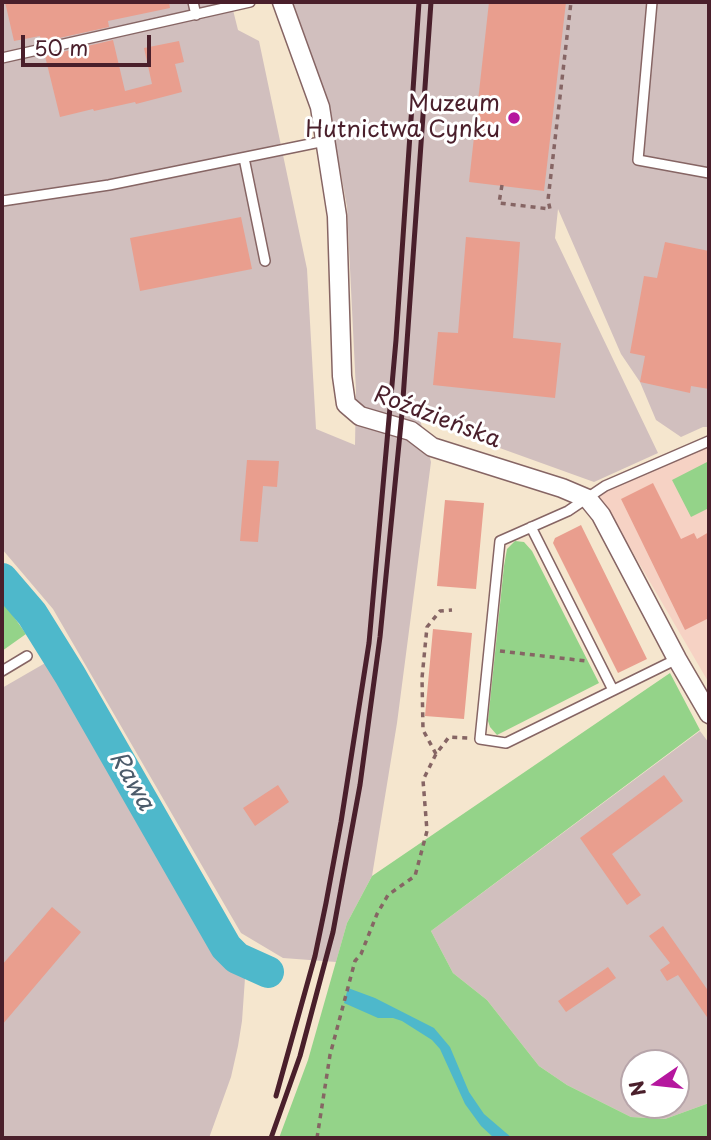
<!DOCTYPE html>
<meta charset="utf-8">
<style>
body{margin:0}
#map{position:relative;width:711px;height:1140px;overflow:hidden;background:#f5e6ce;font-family:"Playpen Sans",sans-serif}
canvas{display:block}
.frame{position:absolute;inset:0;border:4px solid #4a1f2b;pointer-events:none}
.north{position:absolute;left:620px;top:1049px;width:70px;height:70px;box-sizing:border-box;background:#fff;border:2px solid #b7a5aa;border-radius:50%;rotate:256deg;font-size:19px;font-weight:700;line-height:28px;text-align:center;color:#4a1f2b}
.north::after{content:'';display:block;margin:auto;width:24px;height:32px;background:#b5179e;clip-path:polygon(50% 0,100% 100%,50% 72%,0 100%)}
.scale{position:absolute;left:21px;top:35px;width:130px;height:32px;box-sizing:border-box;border:4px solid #4a1f2b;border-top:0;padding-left:9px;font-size:21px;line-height:24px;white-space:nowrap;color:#4a1f2b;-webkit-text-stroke:5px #fff;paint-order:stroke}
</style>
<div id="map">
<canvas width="711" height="1140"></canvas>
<div class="frame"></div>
<div class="north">N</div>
<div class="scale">50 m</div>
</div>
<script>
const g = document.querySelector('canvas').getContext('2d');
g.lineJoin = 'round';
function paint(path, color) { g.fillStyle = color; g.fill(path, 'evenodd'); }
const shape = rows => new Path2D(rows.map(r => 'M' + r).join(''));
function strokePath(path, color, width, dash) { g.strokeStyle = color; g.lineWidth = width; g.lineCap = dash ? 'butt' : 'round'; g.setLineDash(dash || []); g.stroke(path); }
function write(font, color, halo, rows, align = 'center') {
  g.font = font + ' "Playpen Sans",sans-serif'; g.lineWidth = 6; g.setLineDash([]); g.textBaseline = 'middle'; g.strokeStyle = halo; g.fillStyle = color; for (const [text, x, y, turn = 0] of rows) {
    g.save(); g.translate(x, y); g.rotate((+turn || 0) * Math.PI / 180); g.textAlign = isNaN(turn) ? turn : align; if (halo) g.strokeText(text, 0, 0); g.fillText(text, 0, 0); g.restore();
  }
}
const built = shape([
 [709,446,709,683,598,493]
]);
const industrial = shape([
 [2,2,231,2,238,30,259,41,307,269,316,429,355,445,356,391,347,207,331,120,291,2,709,2,709,427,703,427,681,437,656,420,640,382,621,354,558,209,555,238,658,453,594,482,447,429,417,408,431,462,397,723,372,876,347,923,336,962,283,958,241,933,53,609,2,549],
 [47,662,141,815,218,956,245,978,242,1021,238,1046,231,1077,209,1138,2,1138,2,688],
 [700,731,709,743,709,1103,665,1119,631,1117,567,1085,539,1066,487,1000,453,973,431,931],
 [634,1063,676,1063,676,1105,634,1105]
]);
const green = shape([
 [709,461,709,508,691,517,672,480],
 [515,541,524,542,532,551,599,683,497,735,490,727,488,721,504,566,507,549],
 [2,600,26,634,2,651],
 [670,673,700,730,431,931,453,973,487,1000,539,1066,567,1085,631,1117,665,1119,709,1103,709,1138,279,1138,308,1060,347,923,372,876]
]);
const water = shape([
 [348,988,375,998,434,1028,450,1047,469,1092,484,1114,512,1138,494,1138,481,1126,465,1104,440,1049,432,1040,402,1021,393,1018,378,1018,344,1003]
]);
const river = shape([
 [2,579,32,614,70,675,226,947,237,958,268,972]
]);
const building = shape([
 [5,2,169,2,170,8,108,21,109,27,41,42,40,36,14,41],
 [489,2,566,2,544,191,469,182],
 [113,40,125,91,152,84,144,48,179,41,184,62,175,64,182,92,136,104,135,102,94,111,93,109,60,117,45,56],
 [241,217,252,269,140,291,130,238],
 [466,237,520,242,513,338,561,343,555,398,433,385,438,332,458,333],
 [665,242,709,251,709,389,691,386,690,393,640,382,645,356,630,353,644,276,657,278],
 [247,460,279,461,277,487,263,486,258,542,240,541],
 [653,483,681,539,694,533,697,539,709,532,709,618,685,630,621,499],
 [445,500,484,503,476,589,437,586],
 [581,525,647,659,618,673,553,543,555,538],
 [433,629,472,633,464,719,425,716],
 [664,775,683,801,612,854,641,895,627,905,580,838],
 [278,785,289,802,255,826,243,808],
 [52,907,81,932,2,1025,2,965],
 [663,926,709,992,709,1020,678,975,667,981,660,970,670,963,649,936],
 [608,967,616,978,566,1012,558,1001]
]);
const path = shape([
 [502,185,499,203,550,209,548,200,571,2],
 [500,651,586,661],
 [436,754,423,730,422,678,427,627,440,611,452,610],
 [317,1138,330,1055,355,961,361,954,377,914,388,895,415,876,427,831,423,780,436,754,449,737,468,738]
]);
const lane = shape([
 [193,2,196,15],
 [652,2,638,160,709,173],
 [2,58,250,2],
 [244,158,265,261],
 [2,201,109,185,325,141],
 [531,527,613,690],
 [677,659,506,743,480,739,500,541,568,511,605,486,709,441],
 [2,671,27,656]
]);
const street = shape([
 [282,2,320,107,337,216,342,376,346,404,360,416,411,431,432,447,562,488,588,499,601,515,677,659,709,714]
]);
const rail = shape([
 [276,1096,315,956,326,903,341,822,369,643,396,340,419,2],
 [271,1138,300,1056,333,932,360,785,380,637,402,413,431,2]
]);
const markers = [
 [514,118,7,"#b5179e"]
];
const poiNames = [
 ["Muzeum",500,105],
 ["Hutnictwa Cynku",500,131]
];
const streetNames = [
 ["Roździeńska",437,418,21]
];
const waterNames = [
 ["Rawa",131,781,60]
];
paint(built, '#f6d2c4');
paint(industrial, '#d1bfbe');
paint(green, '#94d389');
paint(water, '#4eb8cb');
strokePath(river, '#4eb8cb', 32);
paint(building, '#e99e8e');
strokePath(lane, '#866564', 12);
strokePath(street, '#866564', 21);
strokePath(path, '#866564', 3.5, [5, 5]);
strokePath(lane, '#fff', 9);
strokePath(street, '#fff', 18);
strokePath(rail, '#4a1f2b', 5);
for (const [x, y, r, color] of markers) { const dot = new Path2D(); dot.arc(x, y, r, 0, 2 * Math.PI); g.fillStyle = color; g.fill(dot); strokePath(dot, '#fff', 2.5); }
write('23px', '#4a1f2b', '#fff', poiNames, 'right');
write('23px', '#4a1f2b', '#fff', streetNames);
write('italic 24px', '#4c5c6b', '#fff', waterNames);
</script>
